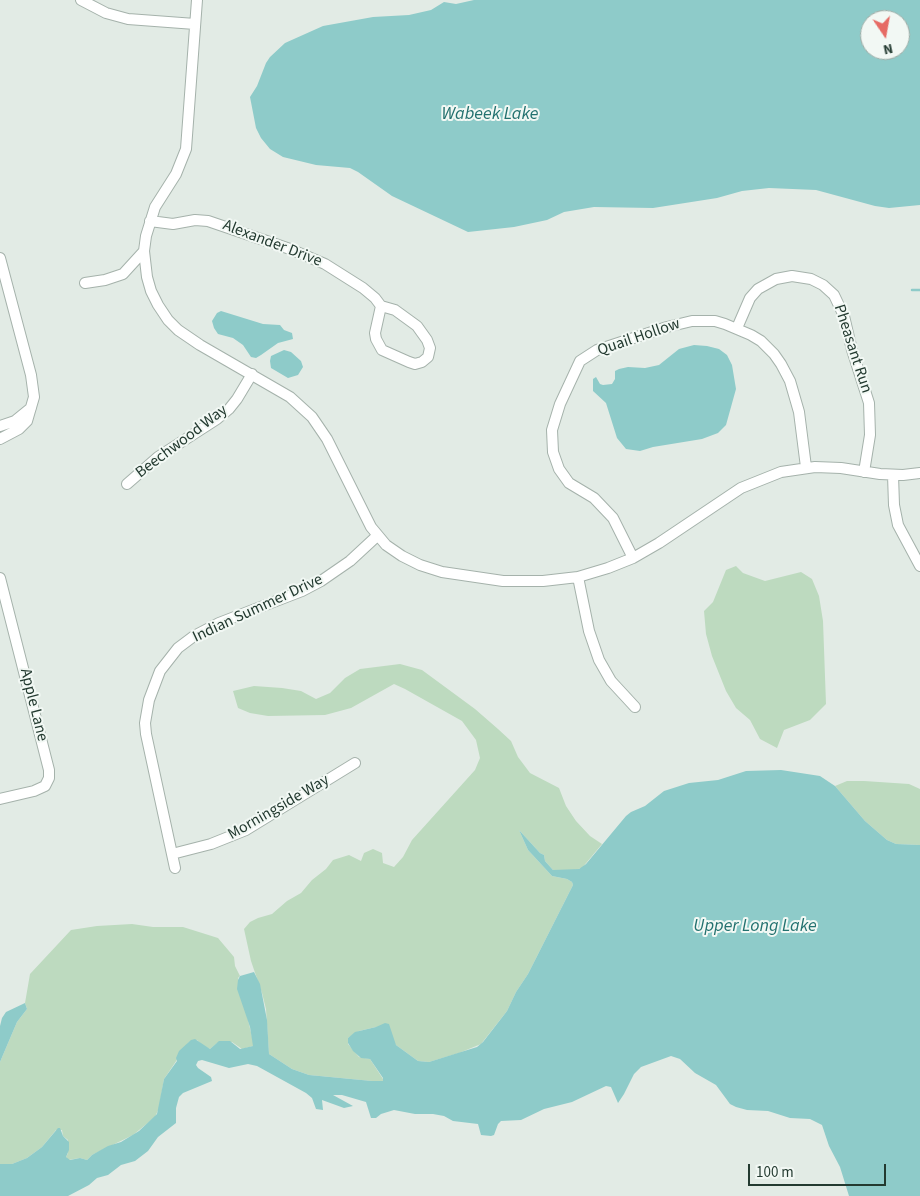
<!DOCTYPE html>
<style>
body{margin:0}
#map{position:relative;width:920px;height:1196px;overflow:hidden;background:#e2ebe5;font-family:"Source Sans 3",sans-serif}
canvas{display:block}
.north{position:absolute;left:860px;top:10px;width:50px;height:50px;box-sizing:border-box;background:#f2f8f4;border:1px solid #9faca6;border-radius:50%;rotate:168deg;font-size:14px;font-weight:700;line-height:20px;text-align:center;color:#233a30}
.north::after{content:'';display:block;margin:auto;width:18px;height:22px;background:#e66b65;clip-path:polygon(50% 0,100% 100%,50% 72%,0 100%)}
.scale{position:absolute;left:748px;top:1164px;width:138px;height:22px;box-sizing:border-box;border:2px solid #233a30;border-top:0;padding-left:6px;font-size:15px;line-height:18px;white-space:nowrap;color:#233a30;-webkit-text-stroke:4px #f2f8f4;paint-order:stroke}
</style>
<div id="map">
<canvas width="920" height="1196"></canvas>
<div class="north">N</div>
<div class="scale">100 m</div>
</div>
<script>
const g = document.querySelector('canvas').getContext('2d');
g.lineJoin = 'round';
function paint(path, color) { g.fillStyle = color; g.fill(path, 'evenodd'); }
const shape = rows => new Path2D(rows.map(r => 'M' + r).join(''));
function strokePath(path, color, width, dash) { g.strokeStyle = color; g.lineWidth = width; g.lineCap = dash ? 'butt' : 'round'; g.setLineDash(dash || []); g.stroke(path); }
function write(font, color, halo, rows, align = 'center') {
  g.font = font + ' "Source Sans 3",sans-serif'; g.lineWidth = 4; g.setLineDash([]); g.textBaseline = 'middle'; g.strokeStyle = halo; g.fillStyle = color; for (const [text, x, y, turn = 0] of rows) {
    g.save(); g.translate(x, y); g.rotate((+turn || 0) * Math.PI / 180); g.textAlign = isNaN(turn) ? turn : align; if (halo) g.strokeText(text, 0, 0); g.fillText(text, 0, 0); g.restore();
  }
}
const green = shape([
 [736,566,743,573,765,581,801,572,812,579,819,596,823,621,826,704,810,720,784,730,777,748,760,739,750,720,736,708,726,691,712,656,706,634,704,611,713,602,726,570],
 [400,664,422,670,475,709,498,729,511,741,518,757,530,773,559,788,566,806,576,821,590,836,602,844,582,868,575,870,553,870,545,861,544,855,540,853,519,830,528,850,552,876,567,879,572,882,573,885,528,974,516,992,507,1011,481,1044,459,1053,429,1062,418,1061,396,1045,376,1027,359,1031,348,1038,348,1044,359,1057,370,1059,383,1079,383,1081,372,1081,309,1075,292,1069,269,1054,266,1009,262,993,251,961,244,929,250,922,258,918,272,914,287,901,301,893,312,880,326,869,333,860,349,855,361,861,364,853,373,849,382,853,383,863,394,867,403,857,412,840,475,770,480,758,476,740,462,721,405,689,394,684,351,708,325,715,268,716,250,713,238,708,233,691,254,686,282,688,301,691,316,699,330,693,345,678,360,669],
 [847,781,864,781,909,784,920,789,920,845,896,844,887,840,865,821,835,786],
 [132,924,153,927,183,927,218,938,234,957,235,966,240,976,238,978,253,1041,253,1046,242,1049,232,1042,217,1043,210,1049,203,1046,197,1040,189,1042,164,1079,159,1108,155,1117,133,1135,92,1155,87,1160,80,1158,68,1160,66,1157,68,1153,68,1140,63,1136,62,1130,56,1130,42,1147,27,1158,12,1164,0,1164,0,1062,17,1022,27,1009,25,1003,30,974,71,930,97,926]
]);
const water = shape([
 [474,0,920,0,920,205,889,208,875,206,816,190,769,188,742,191,717,198,653,208,594,207,564,212,547,220,514,227,468,232,392,196,358,172,350,168,316,165,283,157,270,149,261,138,256,128,250,97,257,86,266,63,270,57,285,43,323,26,373,17,409,15,431,10,444,2,456,4],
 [870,20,900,20,900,50,870,50],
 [221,311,263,324,280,325,284,330,292,333,293,339,278,343,261,355,256,358,251,357,243,345,233,338,218,334,214,328,212,321,217,313],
 [694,345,707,346,719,349,727,355,732,365,736,389,726,425,718,433,702,439,653,447,640,451,626,449,617,438,606,403,593,391,593,379,596,377,600,384,603,385,612,384,615,379,615,371,619,369,628,367,645,368,659,365,679,349],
 [284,350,291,352,301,361,303,367,298,375,288,378,271,368,270,361,271,356],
 [781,770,820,776,835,786,865,821,887,840,896,844,920,845,920,1196,849,1196,840,1167,829,1146,822,1125,810,1119,790,1118,768,1111,747,1110,736,1107,730,1104,716,1085,695,1073,680,1059,671,1056,641,1067,634,1074,624,1094,618,1103,611,1087,606,1086,572,1102,544,1109,521,1120,501,1121,498,1124,494,1135,491,1136,481,1135,478,1124,453,1121,444,1116,433,1114,415,1114,394,1110,381,1114,376,1118,371,1118,366,1102,342,1095,333,1095,353,1106,344,1108,322,1100,323,1110,316,1109,312,1098,306,1093,257,1066,248,1064,229,1068,202,1060,198,1061,196,1065,198,1068,211,1077,212,1081,183,1093,179,1097,176,1108,176,1123,158,1137,148,1151,135,1161,121,1165,108,1175,97,1178,89,1185,68,1196,0,1196,0,1164,12,1164,27,1158,42,1147,58,1128,60,1128,63,1136,69,1142,69,1150,66,1157,70,1160,80,1158,87,1160,92,1155,108,1146,121,1142,139,1131,157,1114,164,1079,177,1061,176,1058,179,1051,191,1040,195,1039,210,1049,219,1041,230,1041,240,1049,253,1046,250,1027,237,989,238,980,240,976,254,972,260,984,267,1020,269,1054,292,1069,309,1075,372,1081,383,1081,383,1078,370,1059,361,1058,353,1051,348,1043,348,1038,355,1032,376,1027,385,1023,389,1024,396,1045,418,1061,429,1062,477,1047,483,1042,507,1011,516,992,528,974,573,885,572,882,567,879,552,876,528,850,519,830,540,853,544,855,545,861,553,870,579,869,586,864,626,816,631,812,645,806,664,791,689,783,718,780,746,771],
 [25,1003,27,1009,17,1022,0,1062,0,1026,2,1018,6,1012]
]);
const stream = shape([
 [912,290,920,290]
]);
const minor = shape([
 [81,0,106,13,128,19,195,24],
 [197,0,186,149,176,174,155,207,146,236,144,251,147,277,151,291,158,305,168,320,178,330,200,345,290,397,312,417,327,439,371,527,386,545,402,556,420,565,442,572,503,581,543,581,578,577,608,568,633,558,659,543,741,488,781,472,815,467,841,468,880,474,903,475,920,473],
 [150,221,173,224,195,220,208,221,290,249,325,264,363,288,375,298,381,306,395,310,417,326,427,340,430,348,428,357,422,362,415,364,409,362,382,350,376,339,375,333,381,306],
 [0,258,31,375,34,397,27,421,19,429,0,439],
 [85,283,105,280,123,274,144,251],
 [737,328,750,298,758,289,776,279,792,276,811,279,823,285,834,295,844,316,852,350,869,403,870,435,864,472],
 [0,426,15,421,31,408],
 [893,475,894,505,898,525,920,566],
 [127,484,158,457,217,419,229,409,237,399,252,374],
 [633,558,613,518,594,498,569,483,559,469,553,452,552,430,560,404,580,361,597,350,667,327,692,321,715,321,725,324,751,335,761,341,774,354,781,364,790,381,799,412,806,467],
 [578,577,589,631,599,660,611,681,635,707],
 [0,578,49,770,49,778,45,786,34,791,0,799],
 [172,854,211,844,246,830,355,763],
 [175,868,146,734,145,723,149,700,160,671,178,648,194,636,219,623,302,591,321,581,350,561,377,536]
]);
const streetNames = [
 ["Alexander Drive",272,244,21],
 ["Quail Hollow",639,338,-19],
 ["Pheasant Run",852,349,72],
 ["Beechwood Way",182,442,-37],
 ["Indian Summer Drive",258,609,-25],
 ["Apple Lane",33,705,76],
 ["Morningside Way",279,808,-30]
];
const waterNames = [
 ["Wabeek Lake",490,115],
 ["Upper Long Lake",755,927]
];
paint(green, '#bddabf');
paint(water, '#8ecbc9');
strokePath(stream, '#8ecbc9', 2.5);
strokePath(minor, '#a5b2ab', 12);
strokePath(minor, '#fff', 10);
write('16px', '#233a30', '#f2f8f4', streetNames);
write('italic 18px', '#23716f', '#f2f8f4', waterNames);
</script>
